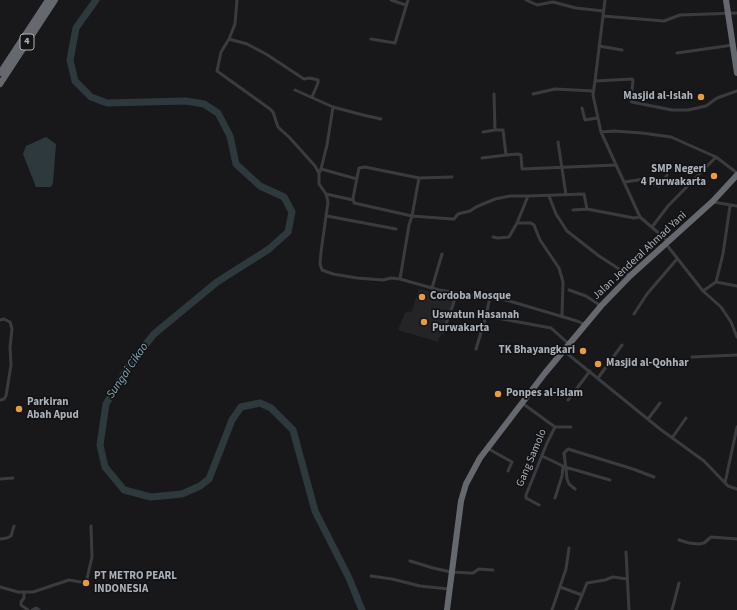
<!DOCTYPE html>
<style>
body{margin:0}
canvas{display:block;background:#18181a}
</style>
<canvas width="737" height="610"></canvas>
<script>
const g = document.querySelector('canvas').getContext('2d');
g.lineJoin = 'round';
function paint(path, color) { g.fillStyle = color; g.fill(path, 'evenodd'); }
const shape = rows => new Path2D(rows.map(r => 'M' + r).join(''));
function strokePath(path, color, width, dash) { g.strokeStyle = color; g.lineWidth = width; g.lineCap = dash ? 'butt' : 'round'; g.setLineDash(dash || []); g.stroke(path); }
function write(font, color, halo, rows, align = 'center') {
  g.font = font + ' "Source Sans 3",sans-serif'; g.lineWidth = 3.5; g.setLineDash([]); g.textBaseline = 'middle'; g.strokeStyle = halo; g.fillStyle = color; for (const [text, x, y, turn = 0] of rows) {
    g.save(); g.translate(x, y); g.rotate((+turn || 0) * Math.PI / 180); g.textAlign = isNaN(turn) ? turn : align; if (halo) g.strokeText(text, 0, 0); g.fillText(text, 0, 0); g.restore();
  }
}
const built = shape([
 [419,289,455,298,438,342,398,330,405,313,412,311]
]);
const water = shape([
 [46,137,56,144,53,183,51,187,36,187,23,154,26,146]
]);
const river = shape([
 [96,0,76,28,70,60,75,81,91,97,107,103,186,101,204,104,218,113,230,136,236,164,260,186,284,197,292,212,288,232,269,249,217,282,154,334,128,367,106,404,100,445,105,467,124,490,151,497,182,494,200,486,209,479,232,420,241,407,260,403,271,408,293,430,315,511,349,578,362,610]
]);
const street = shape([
 [237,0,235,24,229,39,221,52,217,71,270,109,273,112,278,127,290,138,315,166,319,173,319,184,326,194,328,202,321,252,320,264,322,270,333,274,357,278,383,280,391,278,400,279,439,290,506,300,577,321,586,325],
 [391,0,406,5],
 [526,0,537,5,553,2,576,8,603,11],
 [605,0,595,81,593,95,601,132,640,217,669,242],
 [603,16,664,21,680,15,737,13],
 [229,39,247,44,266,54,304,79,310,78,318,80,318,83,312,97],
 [371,39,395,43,408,0],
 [599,46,622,50],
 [677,53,733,45],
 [595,81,632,79,633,80,631,101,632,102,672,110,688,110,706,106,717,98,737,91],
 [295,90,333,107,363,115,381,119],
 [494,94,495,130,503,130,506,155,518,154,521,155,522,169,616,165],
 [533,94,555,89,593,91],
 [582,108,585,120,597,118],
 [483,132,495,130],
 [601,132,614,131,642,133,671,137,716,157,737,173],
 [558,142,566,195],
 [482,158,506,155],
 [321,169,357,179],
 [319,173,321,169,327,145,333,107],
 [419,178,452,177],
 [625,182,644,179,659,186,661,184,667,175],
 [326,194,353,200],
 [549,196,556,214,567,231,599,256,630,276],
 [713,202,737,206],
 [573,210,587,209],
 [327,216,396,229],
 [517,223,531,223,534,225,540,240,559,268,563,282,562,316],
 [652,227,668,206,716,157],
 [493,237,498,238,509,237,517,223,528,196,584,194,587,209,634,218,640,217],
 [666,244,703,291,721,307,731,322,737,337],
 [400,279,409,225,412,216,419,178,365,167,359,168,353,198,354,203,412,216,452,219,454,219,458,214,470,211,476,207,495,199,510,196,528,196],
 [716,282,723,254,730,206],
 [432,288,442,254],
 [569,290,586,296,601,306],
 [703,291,716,282,737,286],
 [490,297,486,316,551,328,569,344],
 [634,314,647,294,677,259],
 [0,320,4,319,10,322,12,329,10,347,11,365,6,396,4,399,0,400],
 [443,332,454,302,456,293],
 [476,349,486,316],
 [564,351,660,429,704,461,728,486,737,489],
 [692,357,737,355],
 [598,378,622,345],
 [568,400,590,371],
 [522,403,555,427,547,443,526,495,526,498,539,505],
 [648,419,660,403],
 [555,427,571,427],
 [672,438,686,418],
 [487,448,512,462,508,471],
 [542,456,565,467,610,480],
 [0,479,13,478],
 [725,483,737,427],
 [575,489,569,484,567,479,564,453,568,449,633,469,654,477],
 [555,498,562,476,563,466],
 [0,539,7,538,11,536,14,526],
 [679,540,689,543,699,544,704,543,711,537,737,539],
 [626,552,629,610],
 [410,561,433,568,451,572,470,573,473,573,479,569,493,570],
 [371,576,392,579,420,586,449,589],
 [0,587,18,592,33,592,69,580,86,583,92,557,91,526],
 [560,587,582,595],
 [24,592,24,598,21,602,21,605,28,610],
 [32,610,36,608,39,610],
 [552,610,566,569,569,548],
 [576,610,587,583,605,580,613,577,627,579],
 [672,610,679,583]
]);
const highway = shape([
 [726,0,737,73],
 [0,73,48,0],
 [0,84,55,0],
 [447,610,461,501,466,484,480,458,545,373,601,306,630,276,713,201,737,175]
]);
const markers = [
 [701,97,4,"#e99b40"],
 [714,176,4,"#e99b40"],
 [422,297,4,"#e99b40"],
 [424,322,4,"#e99b40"],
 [583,351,4,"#e99b40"],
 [598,364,4,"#e99b40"],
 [498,394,4,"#e99b40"],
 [19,409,4,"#e99b40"],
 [86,583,4,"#e99b40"]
];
const shields = [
 [27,42,14]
];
const shieldNames = [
 ["4",27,42]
];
const poiNames = [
 ["Masjid al-Islah",693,97,"right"],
 ["SMP Negeri",706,170,"right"],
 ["4 Purwakarta",706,183,"right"],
 ["Cordoba Mosque",430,297],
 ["Uswatun Hasanah",432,316],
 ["Purwakarta",432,329],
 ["TK Bhayangkari",575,351,"right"],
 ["Masjid al-Qohhar",606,364],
 ["Ponpes al-Islam",506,394],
 ["Parkiran",27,403],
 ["Abah Apud",27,416],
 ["PT METRO PEARL",94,577],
 ["INDONESIA",94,590]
];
const streetNames = [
 ["Jalan Jenderal Ahmad Yani",640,256,-43],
 ["Gang Samolo",532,458,-67]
];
const waterNames = [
 ["Sungai Cikao",128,371,-56]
];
paint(built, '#242427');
paint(water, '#2e393d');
strokePath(river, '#2e393d', 7);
strokePath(street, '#393b3f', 3);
strokePath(highway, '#65696f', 6);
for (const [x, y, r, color] of markers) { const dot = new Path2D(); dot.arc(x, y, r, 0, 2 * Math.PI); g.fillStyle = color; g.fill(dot); strokePath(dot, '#131315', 1.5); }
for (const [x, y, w] of shields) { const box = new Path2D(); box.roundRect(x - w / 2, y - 8, w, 16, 3); g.fillStyle = '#131315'; g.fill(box); strokePath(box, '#abb1b9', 1); }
write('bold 10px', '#abb1b9', null, shieldNames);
write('bold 11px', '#abb1b9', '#131315', poiNames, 'left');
write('11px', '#abb1b9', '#131315', streetNames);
write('italic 12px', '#84a2b2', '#131315', waterNames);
</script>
